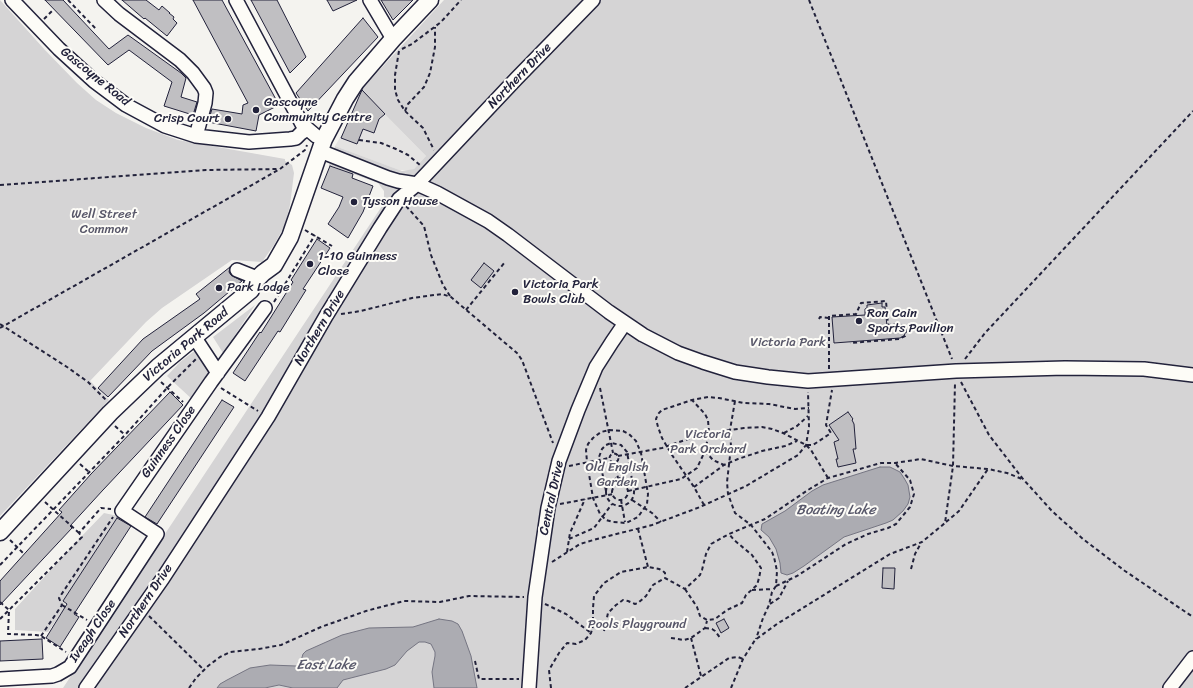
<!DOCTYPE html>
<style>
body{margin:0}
canvas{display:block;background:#f4f3ef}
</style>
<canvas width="1193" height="688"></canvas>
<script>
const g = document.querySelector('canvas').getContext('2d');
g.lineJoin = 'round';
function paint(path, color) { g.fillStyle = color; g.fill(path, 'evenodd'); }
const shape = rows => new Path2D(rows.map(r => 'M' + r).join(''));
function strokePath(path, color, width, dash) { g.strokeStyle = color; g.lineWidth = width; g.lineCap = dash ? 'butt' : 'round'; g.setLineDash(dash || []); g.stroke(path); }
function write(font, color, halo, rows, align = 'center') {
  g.font = font + ' Sriracha,sans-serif'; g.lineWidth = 4; g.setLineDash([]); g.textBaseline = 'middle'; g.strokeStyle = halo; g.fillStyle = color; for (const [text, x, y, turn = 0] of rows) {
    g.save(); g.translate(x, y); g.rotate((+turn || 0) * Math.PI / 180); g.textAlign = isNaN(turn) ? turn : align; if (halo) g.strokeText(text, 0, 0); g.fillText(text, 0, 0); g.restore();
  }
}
const built = shape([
 [361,90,426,156,414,169,410,170,399,170,335,146,357,109,354,107]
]);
const green = shape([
 [0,0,45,50,77,83,96,100,116,113,146,128,178,140,285,159,285,161,292,165,294,173,290,205,285,225,274,245,262,262,232,260,162,308,146,322,90,381,109,400,0,516],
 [444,0,1193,0,1193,688,63,688,384,203,384,191,378,183,329,165,335,146,402,171,414,169,426,156,361,90],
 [255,305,223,353,213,337],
 [197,349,213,373,194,401,167,376,180,362],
 [104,513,118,516,63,601,66,606,48,632,15,630,15,609,80,538]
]);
const water = shape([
 [880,467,890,467,900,472,904,478,908,485,910,497,908,504,903,511,893,520,886,523,844,537,804,566,793,573,787,575,781,573,780,563,776,549,769,537,761,530,762,524,785,511,812,491,823,485,880,467],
 [439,619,452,621,458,624,462,631,471,656,477,688,434,688,432,672,435,656,435,652,431,644,425,642,419,642,407,651,395,665,386,669,343,680,337,688,293,688,279,685,265,688,217,688,220,684,227,680,250,668,270,665,296,666,300,664,303,654,306,651,342,635,369,628,413,627,439,619]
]);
const building = shape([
 [45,0,63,0,109,49,128,35,181,73,186,78,181,97,197,102,193,115,164,106,172,82,129,50,108,65,45,0],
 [122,0,146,0,159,10,162,6,170,13,169,13,174,17,173,19,177,23,167,36,145,18,144,19,122,0],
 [193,0,222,0,279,105,259,115,256,131,208,122,212,109,242,114,243,105,248,103,193,0],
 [251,0,277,0,306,57,290,73,251,0],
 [327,0,357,0,333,11,327,0],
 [381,0,413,0,393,20,381,0],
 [363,18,378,37,308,111,296,93,363,18],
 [362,90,385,114,379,119,374,133,363,129,357,144,341,138,362,90],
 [330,166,353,174,352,178,373,186,363,212,348,238,328,224,339,207,343,197,321,188,330,166],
 [317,239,330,248,303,289,306,290,280,332,278,331,245,381,233,373,260,332,261,333,293,282,291,280,317,239],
 [484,263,494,271,481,288,471,280,484,263],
 [230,267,229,272,231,275,242,281,204,313,152,351,108,397,98,388,143,339,200,299,196,294,230,267],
 [882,303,882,307,885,307,887,326,900,325,904,327,906,331,904,336,900,338,834,343,832,317,865,315,865,309,867,308,867,305,882,303],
 [170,392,183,405,103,490,70,526,72,528,0,605,0,581,62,512,59,510,91,474,170,392],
 [222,400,234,407,157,524,145,517,222,400],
 [848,412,853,419,852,420,854,424,856,449,853,449,856,463,838,467,836,459,838,459,834,442,839,440,829,425,848,412],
 [117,518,131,526,74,614,79,617,60,647,46,638,67,604,63,601,117,518],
 [883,568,895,568,894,589,882,588,883,568],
 [724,619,729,628,721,633,716,623,724,619],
 [42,639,43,659,0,661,0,641,42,639]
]);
const path = shape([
 [68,0,97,30],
 [809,0,952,359],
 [44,19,54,9],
 [402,49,412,44,441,22,461,0],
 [399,51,395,75,395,90,398,100,405,111,423,128,434,150],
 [405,111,408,104,424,87,430,73,435,47,435,27],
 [359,140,381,143,396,149,408,155,420,165],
 [0,185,206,170,279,169],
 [406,206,424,226,431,255,443,285,450,296],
 [305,230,332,246],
 [274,302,315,235],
 [466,310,505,262],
 [341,314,361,311,412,298,442,294,451,297,517,353,522,360,553,443],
 [819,319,820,317,829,318],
 [0,324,67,367,88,382,106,400],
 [0,328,280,169,305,150,307,145],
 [965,359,985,333,1193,111],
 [829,369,829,316,856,314,861,303,886,301,888,325,899,324,904,326,906,331,905,336,899,339,850,343],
 [161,382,183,402],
 [961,382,989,435,1023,479,1052,511,1083,539,1125,571,1193,617],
 [221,388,258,411],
 [600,388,613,453],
 [735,401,730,430,731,447,727,482,728,494,735,513,751,525,772,552,774,557,777,571,776,586,772,592,769,605,763,618,756,639],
 [115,426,125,435],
 [609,430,623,431,629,434,636,441,641,453,648,494,647,504,638,517,626,523,613,522,606,520,600,514,593,498,587,462,586,450,588,444,593,438,601,432,609,430],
 [784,433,797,426,808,416],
 [807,445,813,445,831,433,826,425,832,390],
 [705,451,713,460,724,465],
 '609.5 458a4.5 4.5 0 1 1 9 0a4.5 4.5 0 1 1-9 0Z',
 [618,456,662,448,685,440,709,433,744,428,762,427,772,429,783,433,806,445,811,450,828,478],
 [615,462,619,484],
 [80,464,89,472],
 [569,466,609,458],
 '606 492a14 14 0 1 1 28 0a14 14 0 1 1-28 0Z',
 '612 492a8 8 0 1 1 16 0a8 8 0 1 1-16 0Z',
 [694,487,724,465,738,459,762,451,785,446,797,441],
 [606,491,599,457,602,449,606,445,611,443,621,445,627,452,633,485],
 [628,491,681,479,697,468,705,451,709,433,708,420,705,414,692,400],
 [621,500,625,522],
 [632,500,652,513,661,522],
 [45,502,79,533],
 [560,504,613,494],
 [704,505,694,487,672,455,662,438,658,427,656,419,658,414,662,410,692,400,708,397,719,398,744,403,769,404,795,409,809,408],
 [946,522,959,511,988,469],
 [638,529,648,567],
 [569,539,594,528,612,504],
 [10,540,24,554],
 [567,552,570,533,585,499],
 [552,562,580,544,597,539,652,525,700,507,746,486,798,455,806,445,809,427,808,392],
 [0,565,125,435,167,388,196,359],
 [911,569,915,554,921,543],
 [776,586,797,576,846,544,868,534,888,528,896,524,910,507,914,494,910,480,895,463],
 [685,589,697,607,700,616,707,620,715,619,727,610,742,603,746,595,757,585,759,578,761,568,752,555,734,540,729,534],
 [752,590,773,589],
 [0,602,9,610,8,634,36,635,41,636,66,652],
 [545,604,566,614,591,633],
 [770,604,779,598,788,581],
 [62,605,87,620],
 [149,616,204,670],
 [0,619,82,537,79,533,101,508,111,509],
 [705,628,712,629,715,631,721,639],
 [604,631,608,613,616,605,623,600,628,601,635,604,638,603,646,596,653,585,665,578],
 [41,636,62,605,59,598,113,517],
 [671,638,684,640,691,638,705,628,707,621],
 [691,638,701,676],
 [475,661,479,679,519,679],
 [189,688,196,678,208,666,220,657,230,652,259,649,281,645,321,627,366,611,404,601,440,602,469,596,524,597],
 [551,688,549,670,559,653,567,643,576,644,585,640,591,633,593,626,593,608,594,596,604,583,621,572,648,567,659,569,663,571,665,573,665,578,685,589,700,575,702,570,706,554,711,544,729,534,765,519,808,490,828,478,881,463,895,463,921,459,953,466,988,469,1007,473,1022,479],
 [685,688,729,658,738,657,743,659],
 [731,688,743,659,755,640,777,624,890,554,922,542,945,523,953,466,955,383]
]);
const minor = shape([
 [12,0,59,49,94,81,126,105,165,126,196,136,249,142,290,139,296,138,301,133,307,129],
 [104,0,119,14,180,60,193,73,204,88,206,93,205,103,196,136],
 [236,0,302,124,316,136,324,139],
 [370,0,393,39],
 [320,151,388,178,398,181,417,184,437,193,488,221,508,235,609,312,643,335,678,353,703,362,735,372,768,377,808,381,956,371,1065,368,1144,369,1193,375],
 [237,270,252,276,256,280],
 [195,338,218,373],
 [0,679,52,676,58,674,70,667,157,534,122,511,211,382,265,308],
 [86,688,163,578,268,417,326,316,380,228,399,199,417,184,516,79,593,0],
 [529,688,535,597,548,508,559,461,578,410,596,367,612,342,625,323],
 [1170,688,1193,658]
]);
const major = shape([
 [0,532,110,413,158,367,251,290,252,285,256,280,263,273,274,265,290,237,324,139,345,99,356,82,393,39,430,0]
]);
const markers = [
 [256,110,4,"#22223b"],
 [228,119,4,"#22223b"],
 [354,202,4,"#22223b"],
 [310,264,4,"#22223b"],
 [219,288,4,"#22223b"],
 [515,292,4,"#22223b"],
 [859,321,4,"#22223b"]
];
const streetNames = [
 ["Northern Drive",520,76,-46],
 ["Gascoyne Road",95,77,39],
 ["Northern Drive",320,328,-59],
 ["Victoria Park Road",186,345,-40],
 ["Guinness Close",169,442,-55],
 ["Central Drive",552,498,-78],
 ["Northern Drive",146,601,-56],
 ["Iveagh Close",93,631,-56]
];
const poiNames = [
 ["Gascoyne",264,103],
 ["Community Centre",264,118],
 ["Crisp Court",220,119,"right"],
 ["Tysson House",362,202],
 ["1-10 Guinness",318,257],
 ["Close",318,272],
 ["Victoria Park",523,285],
 ["Bowls Club",523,300],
 ["Park Lodge",227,288],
 ["Ron Cain",867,314],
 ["Sports Pavilion",867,329]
];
const parkNames = [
 ["Well Street",104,215],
 ["Common",104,230],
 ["Victoria Park",788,343],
 ["Victoria",708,435],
 ["Park Orchard",708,450],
 ["Old English",617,468],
 ["Garden",617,483],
 ["Pools Playground",637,625]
];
const waterNames = [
 ["Boating Lake",836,510],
 ["East Lake",326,665]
];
paint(built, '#e4e3e2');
paint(green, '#d5d4d5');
paint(water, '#acacb2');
strokePath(water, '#757582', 1);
paint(building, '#c0bfc2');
strokePath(building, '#22223b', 1);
strokePath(minor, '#22223b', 16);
strokePath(major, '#22223b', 19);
strokePath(path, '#22223b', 2, [4, 3]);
strokePath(minor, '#fdfcf7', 13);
strokePath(major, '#fdfcf7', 16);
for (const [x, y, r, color] of markers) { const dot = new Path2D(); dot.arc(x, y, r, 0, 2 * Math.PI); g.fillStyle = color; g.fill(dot); strokePath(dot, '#fdfcf7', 1.5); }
write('13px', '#22223b', '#fdfcf7', streetNames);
write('13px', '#22223b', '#fdfcf7', poiNames, 'left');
write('13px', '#585769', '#fdfcf7', parkNames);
write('italic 14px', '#59596b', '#fdfcf7', waterNames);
</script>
